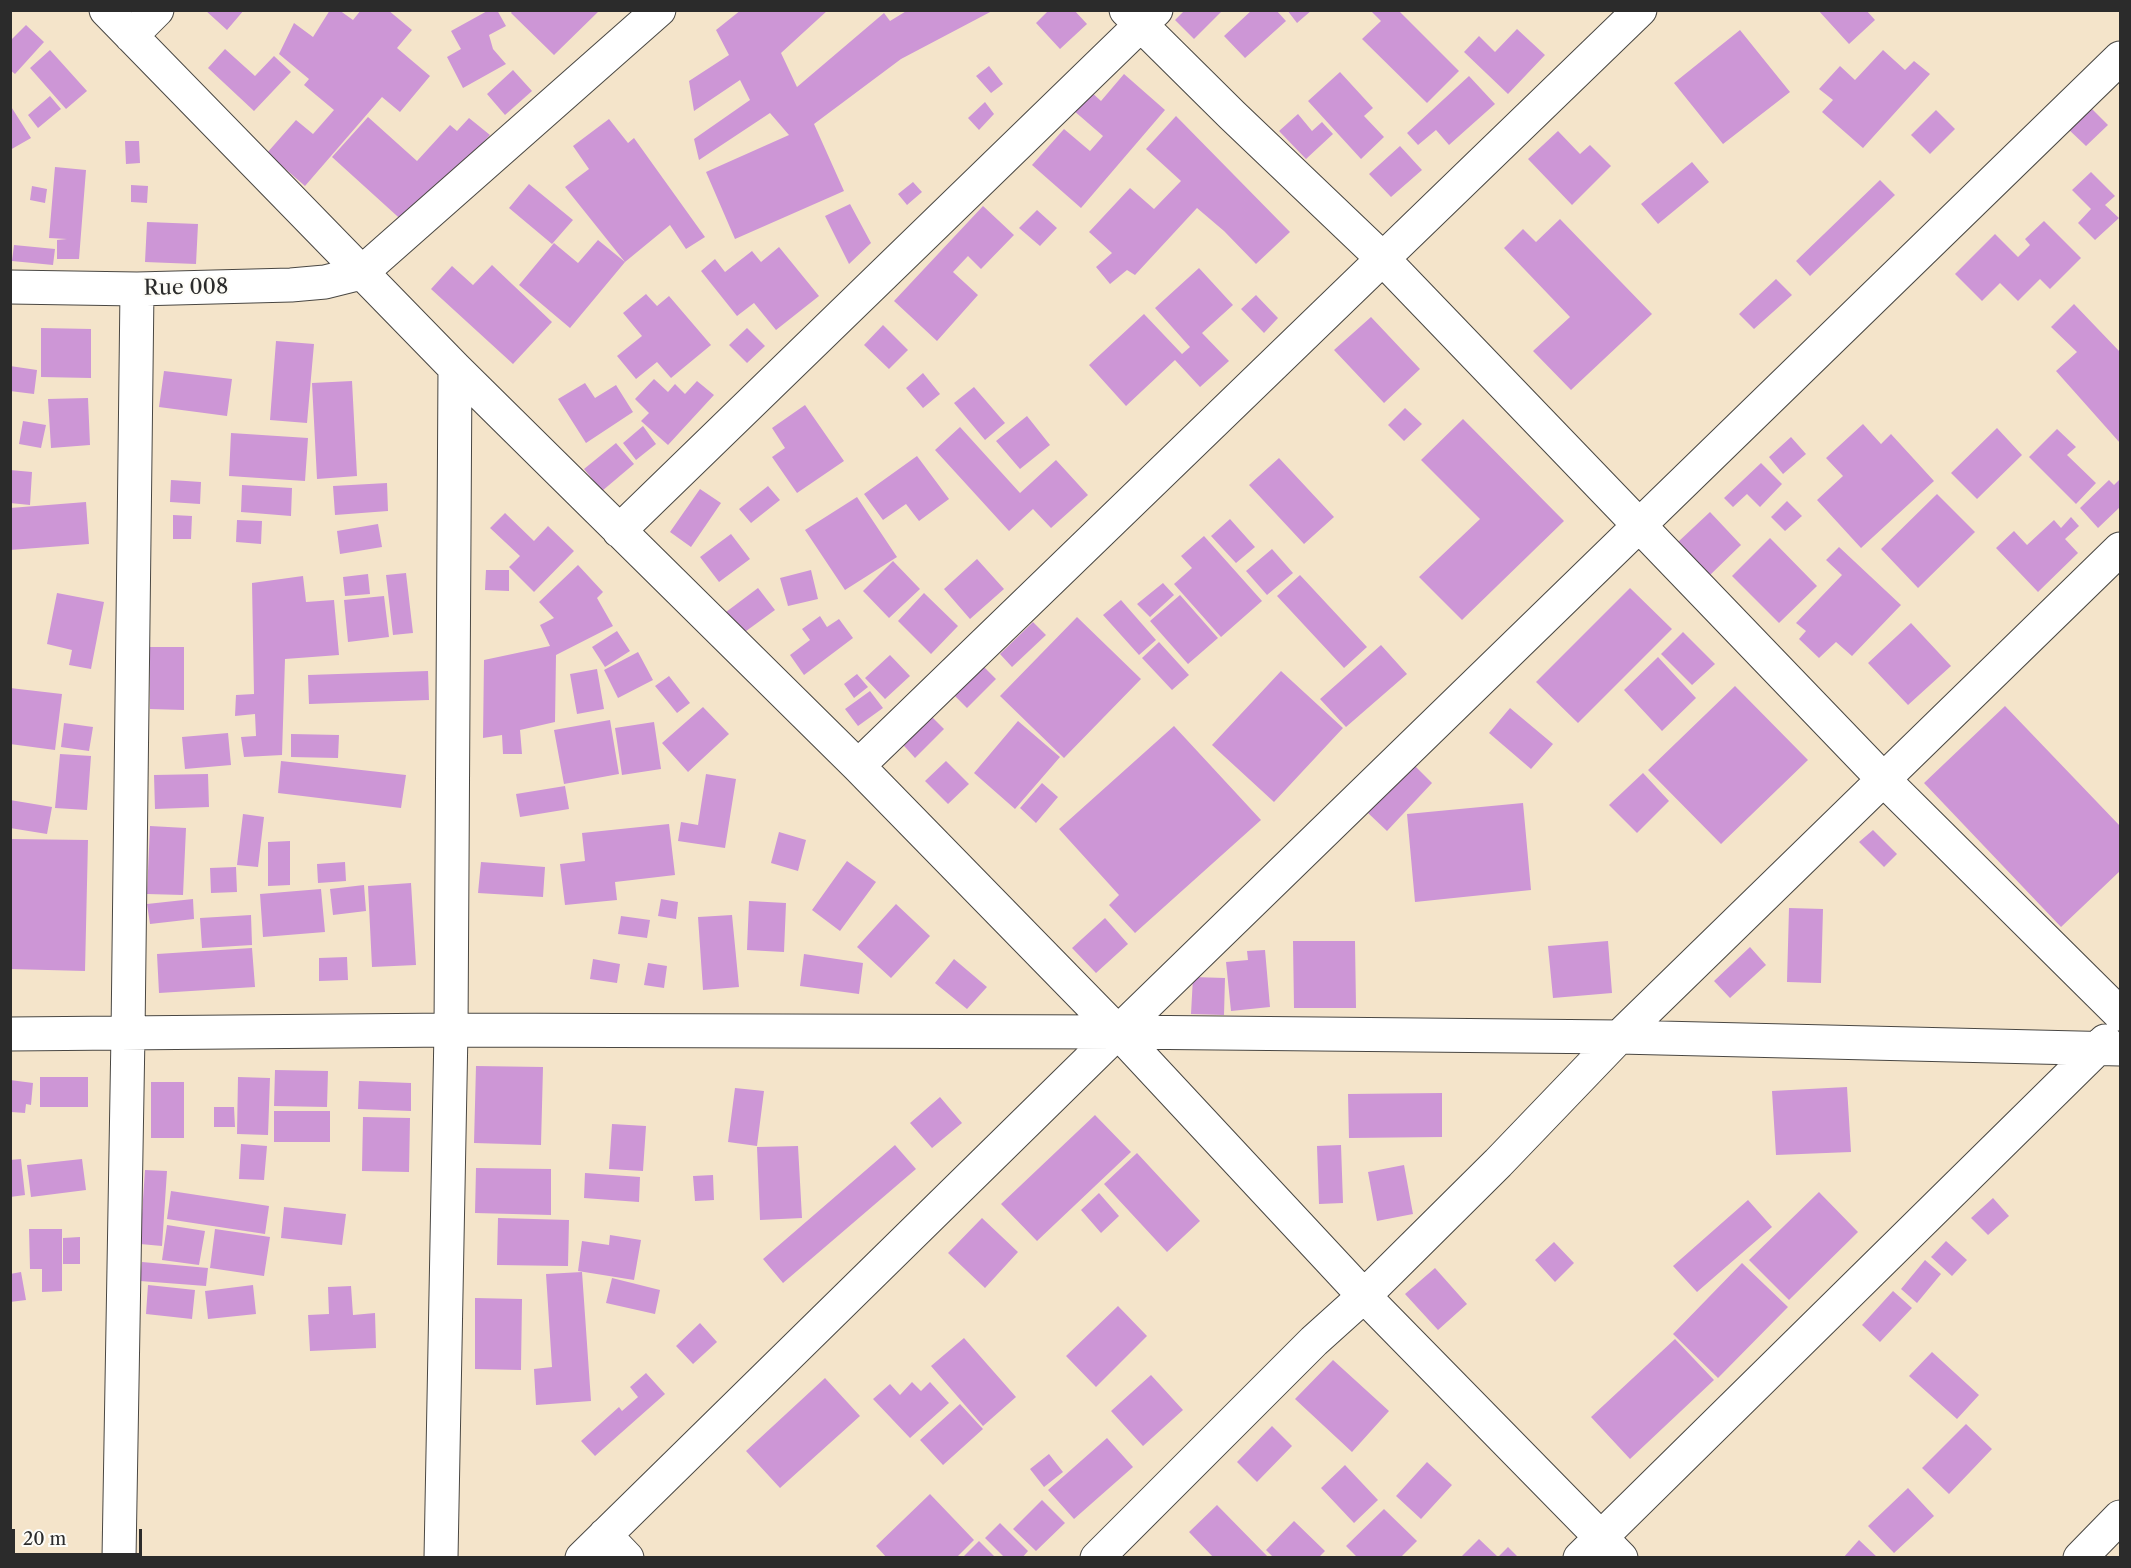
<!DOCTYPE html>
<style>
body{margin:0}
#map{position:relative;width:2131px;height:1568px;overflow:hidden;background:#f4e4ca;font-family:"Libre Caslon Text",serif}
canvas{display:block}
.frame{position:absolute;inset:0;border:12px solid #2b2b2b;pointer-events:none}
.scale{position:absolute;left:12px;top:1529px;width:130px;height:27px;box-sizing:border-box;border:3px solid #2b2b2b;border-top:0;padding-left:8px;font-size:18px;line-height:21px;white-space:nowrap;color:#2b2b2b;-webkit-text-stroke:4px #fdfcf7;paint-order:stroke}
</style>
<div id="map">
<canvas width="2131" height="1568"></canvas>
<div class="frame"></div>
<div class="scale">20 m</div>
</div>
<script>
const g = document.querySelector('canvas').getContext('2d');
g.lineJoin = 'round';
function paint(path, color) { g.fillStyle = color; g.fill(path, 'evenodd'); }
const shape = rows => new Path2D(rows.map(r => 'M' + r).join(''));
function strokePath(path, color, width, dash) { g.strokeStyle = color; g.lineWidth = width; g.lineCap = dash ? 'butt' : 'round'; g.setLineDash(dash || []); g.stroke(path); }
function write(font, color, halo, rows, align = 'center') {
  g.font = font + ' "Libre Caslon Text",serif'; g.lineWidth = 4.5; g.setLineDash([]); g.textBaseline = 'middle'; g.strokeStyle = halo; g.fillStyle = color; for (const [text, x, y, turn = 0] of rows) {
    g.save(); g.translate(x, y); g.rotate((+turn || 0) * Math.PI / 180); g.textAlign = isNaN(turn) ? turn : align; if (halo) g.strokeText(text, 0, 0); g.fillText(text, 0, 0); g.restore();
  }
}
const building = shape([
 [205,10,244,10,227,30],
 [330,10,339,10,353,20,361,10,388,10,412,30,397,48,430,76,400,112,382,97,305,186,267,153,296,120,313,134,334,110,304,85,309,79,279,54,294,23,313,37],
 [489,10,497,10,506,26,489,35,493,49,506,64,463,88,447,57,461,49,451,31],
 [513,10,600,10,554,55,511,13],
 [741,10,828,10,781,53,797,87,884,13,890,21,908,10,994,10,901,59,814,124,844,191,735,239,706,172,789,135,770,113,699,160,694,139,750,100,740,80,694,111,689,81,729,55,716,30],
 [1049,10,1074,10,1087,24,1060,49,1036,23],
 [1185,10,1223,10,1194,39,1175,20],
 [1252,10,1276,10,1286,21,1245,58,1224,36],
 [1287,10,1312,10,1297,23],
 [1370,10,1398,10,1459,71,1427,103,1362,39,1381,21],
 [1818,10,1866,10,1875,20,1849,44],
 [26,25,44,42,15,74,10,70,10,41],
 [1517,29,1545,55,1508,94,1464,52,1479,36,1495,52],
 [1740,30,1790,92,1723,144,1674,83],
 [225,49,255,76,274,56,291,72,254,111,208,68],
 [50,50,87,91,66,109,30,68],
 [1883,50,1905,70,1914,61,1930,74,1863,148,1822,112,1833,100,1819,89,1840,66,1855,80],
 [989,66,1003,84,991,93,976,76],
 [513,70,532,91,505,115,487,94],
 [1340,72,1373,108,1364,116,1384,137,1361,159,1308,101],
 [1124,74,1165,110,1081,208,1032,165,1064,129,1090,151,1103,136,1073,110,1089,90,1101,101],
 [1469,76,1495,104,1449,145,1436,130,1418,145,1407,133],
 [50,96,61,109,38,128,28,115],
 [985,102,994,114,979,130,968,118],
 [10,105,31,138,10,150],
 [2089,106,2108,125,2086,146,2067,128],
 [1936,110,1955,129,1930,154,1911,135],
 [1298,114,1312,131,1322,122,1333,134,1306,159,1279,131],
 [1176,116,1290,232,1256,264,1224,231,1197,208,1135,275,1127,270,1110,284,1096,267,1112,253,1089,232,1130,188,1154,209,1181,181,1146,149],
 [368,117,417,161,450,125,457,131,469,118,490,135,407,225,332,157],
 [609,119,628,143,634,138,705,237,686,249,670,225,625,262,570,328,519,285,554,243,578,263,598,240,625,262,565,187,589,169,573,146],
 [1558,131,1580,154,1590,145,1611,166,1572,205,1528,159],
 [125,141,139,141,140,163,126,164],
 [1400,146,1422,170,1391,197,1369,174],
 [1692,162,1709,182,1658,224,1641,204],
 [55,167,86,170,79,259,57,259,57,240,67,239,49,238],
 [2091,172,2115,196,2105,205,2119,218,2095,240,2078,223,2091,209,2072,190],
 [1880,180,1895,195,1810,276,1796,261],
 [913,182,922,192,907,205,898,194],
 [529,184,573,220,552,244,509,208],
 [131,185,148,186,147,203,131,202],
 [32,186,47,189,45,203,30,200],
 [850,204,871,243,849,264,825,216],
 [983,206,1014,235,981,269,968,256,953,272,978,295,937,341,894,301],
 [1037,210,1057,228,1040,246,1019,228],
 [1560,219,1652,314,1571,390,1533,351,1570,317,1504,248,1523,229,1536,242],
 [2044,221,2081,258,2050,289,2040,279,2018,301,2000,283,1982,301,1955,274,1995,234,2018,257,2030,245,2025,239],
 [147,222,198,224,196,264,145,262],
 [14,245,55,249,53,265,12,261],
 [779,247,819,296,776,330,754,303,737,316,701,271,715,259,725,272,752,251,761,262],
 [492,265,552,322,513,364,431,289,452,266,473,285],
 [1199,268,1233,305,1202,333,1229,361,1200,387,1175,360,1126,406,1089,365,1144,314,1182,354,1190,347,1155,308],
 [1776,279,1792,295,1754,329,1739,314],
 [646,294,657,306,669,296,711,345,671,378,657,362,636,379,617,356,642,336,623,313],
 [1256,295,1278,318,1264,333,1241,309],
 [2074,304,2120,352,2120,443,2056,371,2077,352,2051,327],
 [1371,317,1420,369,1384,403,1334,350],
 [883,325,908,350,889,369,864,345],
 [41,328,91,329,91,378,41,377],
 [747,328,765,346,747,363,729,345],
 [276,341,314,344,307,423,270,420],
 [10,366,37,370,34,394,10,391],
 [164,371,232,379,227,416,159,407],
 [923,373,940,394,923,408,906,388],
 [654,379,668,392,675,384,685,394,697,381,714,395,668,445,641,421,649,413,635,399],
 [352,381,357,476,317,479,312,383],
 [585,383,595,398,616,385,633,412,586,443,558,399],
 [974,387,1005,423,985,440,954,403],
 [88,398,90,445,51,448,48,399],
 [805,405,844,461,797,493,772,457,785,448,772,428],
 [1405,408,1422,424,1404,441,1388,425],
 [1027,416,1050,445,1020,469,996,441],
 [1463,419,1564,521,1462,620,1419,577,1480,519,1421,460],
 [23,421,46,425,41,448,19,444],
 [1863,424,1881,444,1891,434,1934,481,1861,548,1817,500,1843,476,1826,458],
 [643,426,656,444,636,460,623,443],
 [960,427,1020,493,1056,460,1088,495,1051,528,1033,509,1009,531,935,450],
 [1997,428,2022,455,1977,499,1951,473],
 [2057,429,2076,447,2067,455,2096,483,2076,504,2029,457],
 [231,433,308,438,305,481,229,476],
 [1791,437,1806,454,1783,474,1769,457],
 [616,443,634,464,602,491,584,469],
 [917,456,949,499,919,521,906,504,883,520,864,494],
 [1279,458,1334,517,1304,544,1249,485],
 [1761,463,1782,484,1760,507,1747,494,1733,507,1724,498],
 [10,470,32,472,30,505,10,503],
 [2120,479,2120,507,2098,528,2080,508,2109,480,2114,485],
 [171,480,201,482,200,504,170,502],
 [387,483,388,511,335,515,333,486],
 [242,485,292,488,291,516,241,512],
 [768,486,780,500,751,523,739,509],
 [700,489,721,503,691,547,670,532],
 [1937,494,1975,532,1918,588,1881,549],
 [857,497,897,557,845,590,805,530],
 [1787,501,1802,516,1785,531,1771,517],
 [86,502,89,544,10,550,10,508],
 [1710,512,1741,545,1709,576,1678,542],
 [505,513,534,541,548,526,574,551,534,592,509,567,520,556,490,528],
 [173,515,192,516,191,539,173,539],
 [2071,517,2079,526,2065,539,2078,553,2038,592,1996,548,2014,531,2027,545,2054,520,2061,528],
 [1230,519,1255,547,1236,563,1211,536],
 [237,520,262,521,261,544,236,542],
 [378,524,382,547,340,554,337,531],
 [731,534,750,559,719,582,700,557],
 [1204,536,1262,601,1221,637,1174,584,1192,568,1181,556],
 [1770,538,1817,586,1779,623,1732,576],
 [1839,547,1901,605,1852,656,1836,642,1819,658,1799,639,1806,631,1796,623,1842,575,1826,560],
 [1272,549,1293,573,1267,595,1246,571],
 [977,559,1004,589,970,619,944,589],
 [893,561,920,589,889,618,863,591],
 [578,565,603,592,597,598,613,626,556,655,555,722,520,730,522,754,503,754,502,735,483,738,484,660,550,646,540,625,554,618,539,602],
 [486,570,509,570,509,591,485,590],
 [811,570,818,599,788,606,780,578],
 [406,573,413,633,393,635,386,575],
 [368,574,370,594,345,596,343,577],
 [1300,575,1367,647,1344,668,1277,596],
 [303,576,306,602,334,600,339,655,285,659,282,755,244,757,241,737,256,736,255,714,235,716,236,695,254,694,252,583],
 [1163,583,1174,595,1150,617,1137,604],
 [758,588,775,610,742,634,726,612],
 [1630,588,1672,629,1578,723,1536,682],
 [57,593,104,602,91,669,69,665,72,650,47,644],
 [924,593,958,626,931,654,898,621],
 [1180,595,1218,638,1188,664,1150,621],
 [384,596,389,637,348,642,344,600],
 [1121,600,1156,640,1139,655,1103,615],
 [820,616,827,627,839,619,853,638,804,675,790,655,810,640,802,629],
 [1077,617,1141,679,1064,758,1000,696],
 [1033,622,1046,635,1012,667,1000,654],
 [1911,623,1951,666,1908,705,1868,663],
 [617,631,630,651,605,667,592,647],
 [1683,632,1715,664,1692,685,1661,654],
 [1159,642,1189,675,1172,690,1142,658],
 [1381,645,1407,674,1346,727,1320,699],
 [150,647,184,647,184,710,150,709],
 [638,652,653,680,618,698,604,670],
 [890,655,910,676,885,699,865,678],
 [1658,657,1696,698,1662,731,1624,690],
 [983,666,996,679,967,708,954,695],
 [597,669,604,709,577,714,570,674],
 [428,671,429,700,309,704,308,675],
 [1281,671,1343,728,1274,802,1212,745],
 [857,674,868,687,854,698,844,684],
 [669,676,690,703,677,713,655,686],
 [1735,686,1808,760,1721,844,1648,770],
 [10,688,62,694,55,750,10,744],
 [870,691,883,708,858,726,845,709],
 [2005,706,2120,826,2120,871,2061,927,1924,783],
 [703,707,729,734,688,772,662,743],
 [1510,708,1553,744,1531,769,1489,733],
 [924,709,944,729,915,758,896,737],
 [610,720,619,774,564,784,554,730],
 [1018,721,1060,757,1015,809,974,773],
 [654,722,661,769,622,775,615,728],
 [64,723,93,727,89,751,61,747],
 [1174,726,1261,820,1135,933,1109,905,1119,895,1059,829],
 [228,733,231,765,185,769,182,737],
 [291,734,339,735,338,758,291,757],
 [60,754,91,756,87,810,55,808],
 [281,761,406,775,401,808,278,793],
 [946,761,969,784,948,804,925,781],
 [1413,764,1432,783,1387,831,1368,813],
 [1643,773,1669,801,1637,833,1609,805],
 [208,774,209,807,155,809,154,775],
 [706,774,736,779,725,848,678,841,681,822,698,825],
 [1042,783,1058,797,1036,823,1020,808],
 [565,786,569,809,520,817,516,794],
 [10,800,52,807,47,834,10,828],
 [1523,803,1531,890,1415,902,1407,814],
 [243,814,264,817,258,867,237,865],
 [669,824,675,875,615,882,617,900,565,905,560,864,585,861,582,833],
 [150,826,186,828,183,895,147,894],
 [1873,830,1897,854,1884,867,1859,842],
 [779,832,806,840,798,871,771,863],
 [10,839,88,840,85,971,10,969],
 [290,841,290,885,268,886,268,842],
 [847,861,876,882,840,931,812,910],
 [345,862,346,881,318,883,317,864],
 [481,862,545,867,543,897,478,893],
 [236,867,237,892,211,893,210,868],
 [411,883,416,965,372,967,368,886],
 [364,885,366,911,333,915,330,889],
 [321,889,325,932,263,937,260,894],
 [193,899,194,919,150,924,147,904],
 [661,899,678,902,676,919,658,916],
 [749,901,786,903,784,952,747,950],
 [896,904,930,936,891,978,857,947],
 [1789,908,1823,909,1821,983,1787,982],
 [251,915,252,945,202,948,200,918],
 [732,915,739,987,703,990,698,917],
 [621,916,650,920,647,938,618,934],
 [1105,918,1128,944,1096,973,1072,948],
 [1293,941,1355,941,1356,1008,1294,1008],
 [1608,941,1612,993,1553,998,1548,946],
 [1750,947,1766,965,1730,998,1714,981],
 [252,948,255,987,159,993,157,954],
 [1265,950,1270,1007,1231,1011,1226,962,1248,960,1247,951],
 [804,954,863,963,859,994,800,986],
 [347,957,348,980,319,981,319,958],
 [593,959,620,964,617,983,590,979],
 [954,959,987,987,967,1009,935,983],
 [648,963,667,966,664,988,644,985],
 [1193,977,1225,978,1224,1015,1191,1014],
 [476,1066,543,1067,541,1145,474,1143],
 [275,1070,328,1071,327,1107,274,1106],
 [40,1077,88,1077,88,1107,40,1107],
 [238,1077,270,1078,268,1135,237,1134],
 [10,1080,33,1083,31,1105,26,1104,25,1113,11,1112],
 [359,1081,411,1083,411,1111,358,1109],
 [151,1082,184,1082,184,1138,151,1138],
 [1847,1087,1851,1152,1776,1155,1772,1091],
 [735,1088,764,1091,757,1146,728,1142],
 [1442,1093,1442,1137,1349,1138,1348,1094],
 [940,1097,962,1123,932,1148,910,1123],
 [214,1107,234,1107,235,1127,214,1127],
 [274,1111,330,1111,330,1142,274,1142],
 [1095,1115,1131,1152,1037,1241,1001,1204],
 [363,1117,410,1118,409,1172,362,1171],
 [612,1124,646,1126,643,1171,609,1169],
 [241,1144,267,1146,264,1180,239,1179],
 [895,1145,916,1169,783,1283,763,1259],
 [1341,1145,1343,1203,1319,1204,1317,1146],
 [798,1146,802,1218,760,1220,757,1147],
 [1137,1153,1200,1221,1167,1252,1104,1184],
 [21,1159,25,1195,10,1197,10,1160],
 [82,1159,86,1190,31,1197,27,1165],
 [1404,1165,1413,1214,1377,1221,1368,1172],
 [476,1168,551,1169,551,1215,475,1213],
 [145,1170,167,1171,162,1246,140,1244],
 [585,1173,640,1177,639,1202,584,1198],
 [713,1175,714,1200,695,1201,693,1176],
 [171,1191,269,1206,265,1234,167,1219],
 [1819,1192,1858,1232,1789,1300,1749,1260],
 [1099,1193,1119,1216,1101,1233,1081,1210],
 [1993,1198,2009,1216,1988,1235,1971,1218],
 [1748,1200,1772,1227,1697,1292,1673,1266],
 [284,1207,346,1214,342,1245,281,1238],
 [498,1218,569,1220,568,1266,497,1265],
 [982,1218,1018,1252,985,1288,948,1253],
 [167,1225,205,1231,199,1265,162,1260],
 [29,1229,62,1229,62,1291,42,1292,42,1269,30,1269],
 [215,1229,270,1237,264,1276,210,1268],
 [610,1235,641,1240,634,1280,578,1271,582,1241,609,1245],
 [80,1237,80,1264,63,1264,63,1238],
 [1946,1241,1967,1260,1952,1276,1931,1257],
 [1554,1242,1574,1263,1555,1282,1535,1260],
 [1925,1260,1941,1274,1917,1303,1901,1289],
 [142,1262,208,1268,206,1286,140,1281],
 [1742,1263,1788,1307,1718,1378,1673,1334],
 [1435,1268,1467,1304,1438,1330,1405,1294],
 [21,1272,26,1300,10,1302,10,1274],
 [582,1272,591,1401,536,1405,534,1369,552,1367,546,1274],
 [612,1278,660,1290,655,1314,606,1303],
 [148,1285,195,1290,192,1319,146,1314],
 [253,1285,256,1314,208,1319,205,1291],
 [351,1286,353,1315,375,1313,376,1348,310,1351,308,1315,329,1314,328,1287],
 [1893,1291,1912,1308,1880,1342,1862,1325],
 [475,1298,522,1299,521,1370,475,1369],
 [1118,1306,1147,1336,1096,1387,1066,1356],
 [700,1323,717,1342,693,1364,676,1346],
 [964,1338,1016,1397,983,1426,931,1366],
 [1675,1339,1714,1380,1630,1459,1591,1417],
 [1932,1352,1979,1395,1957,1419,1909,1376],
 [1333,1360,1389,1411,1352,1452,1295,1399],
 [646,1373,665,1394,595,1456,581,1441,619,1407,622,1411,638,1397,630,1387],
 [1151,1375,1183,1410,1143,1446,1111,1411],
 [825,1378,860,1416,780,1488,746,1451],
 [912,1382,921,1391,930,1382,949,1403,910,1438,873,1399,890,1384,900,1395],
 [960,1404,983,1429,943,1465,920,1440],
 [1966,1424,1992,1449,1949,1494,1922,1468],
 [1272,1426,1292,1446,1257,1482,1237,1462],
 [1107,1438,1133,1467,1074,1519,1048,1490],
 [1049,1454,1063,1472,1044,1487,1030,1469],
 [1427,1462,1452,1485,1421,1519,1396,1496],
 [1345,1465,1378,1500,1354,1523,1321,1488],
 [1908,1488,1934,1516,1894,1553,1868,1526],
 [930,1494,974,1540,956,1558,887,1558,876,1546],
 [1042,1500,1065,1523,1036,1551,1013,1529],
 [1217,1505,1269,1558,1214,1558,1189,1532],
 [1384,1509,1417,1541,1400,1558,1358,1558,1346,1546],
 [1294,1521,1325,1551,1318,1558,1274,1558,1266,1550],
 [1000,1523,1028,1551,1022,1558,1005,1558,985,1538],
 [1479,1539,1498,1557,1508,1547,1519,1558,1460,1558],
 [1859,1540,1878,1558,1843,1558],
 [979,1541,996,1558,962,1558]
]);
const street = shape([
 [106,10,455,368,858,766,1118,1032,1364,1296,1621,1558],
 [1126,10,1232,115,1383,259,1884,780,2120,1014],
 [131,36,157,10],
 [10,287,137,289,291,285,325,282,361,273,659,10],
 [619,531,1156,10],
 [858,766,1640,10],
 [10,1034,451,1030,1118,1032,1619,1037,2120,1049],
 [605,1535,627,1558],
 [119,1558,128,1034,137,289],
 [441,1558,451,1030,455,368],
 [582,1558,1118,1032,2120,58],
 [1097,1558,1314,1341,1364,1296,1498,1163,1619,1037,2120,549],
 [1580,1558,2105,1041],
 [2080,1558,2120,1517]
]);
const streetNames = [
 ["Rue 008",186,288,-1]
];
paint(building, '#cd96d6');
strokePath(street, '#494743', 35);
strokePath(street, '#fff', 33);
write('21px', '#2b2b2b', '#fdfcf7', streetNames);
</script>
